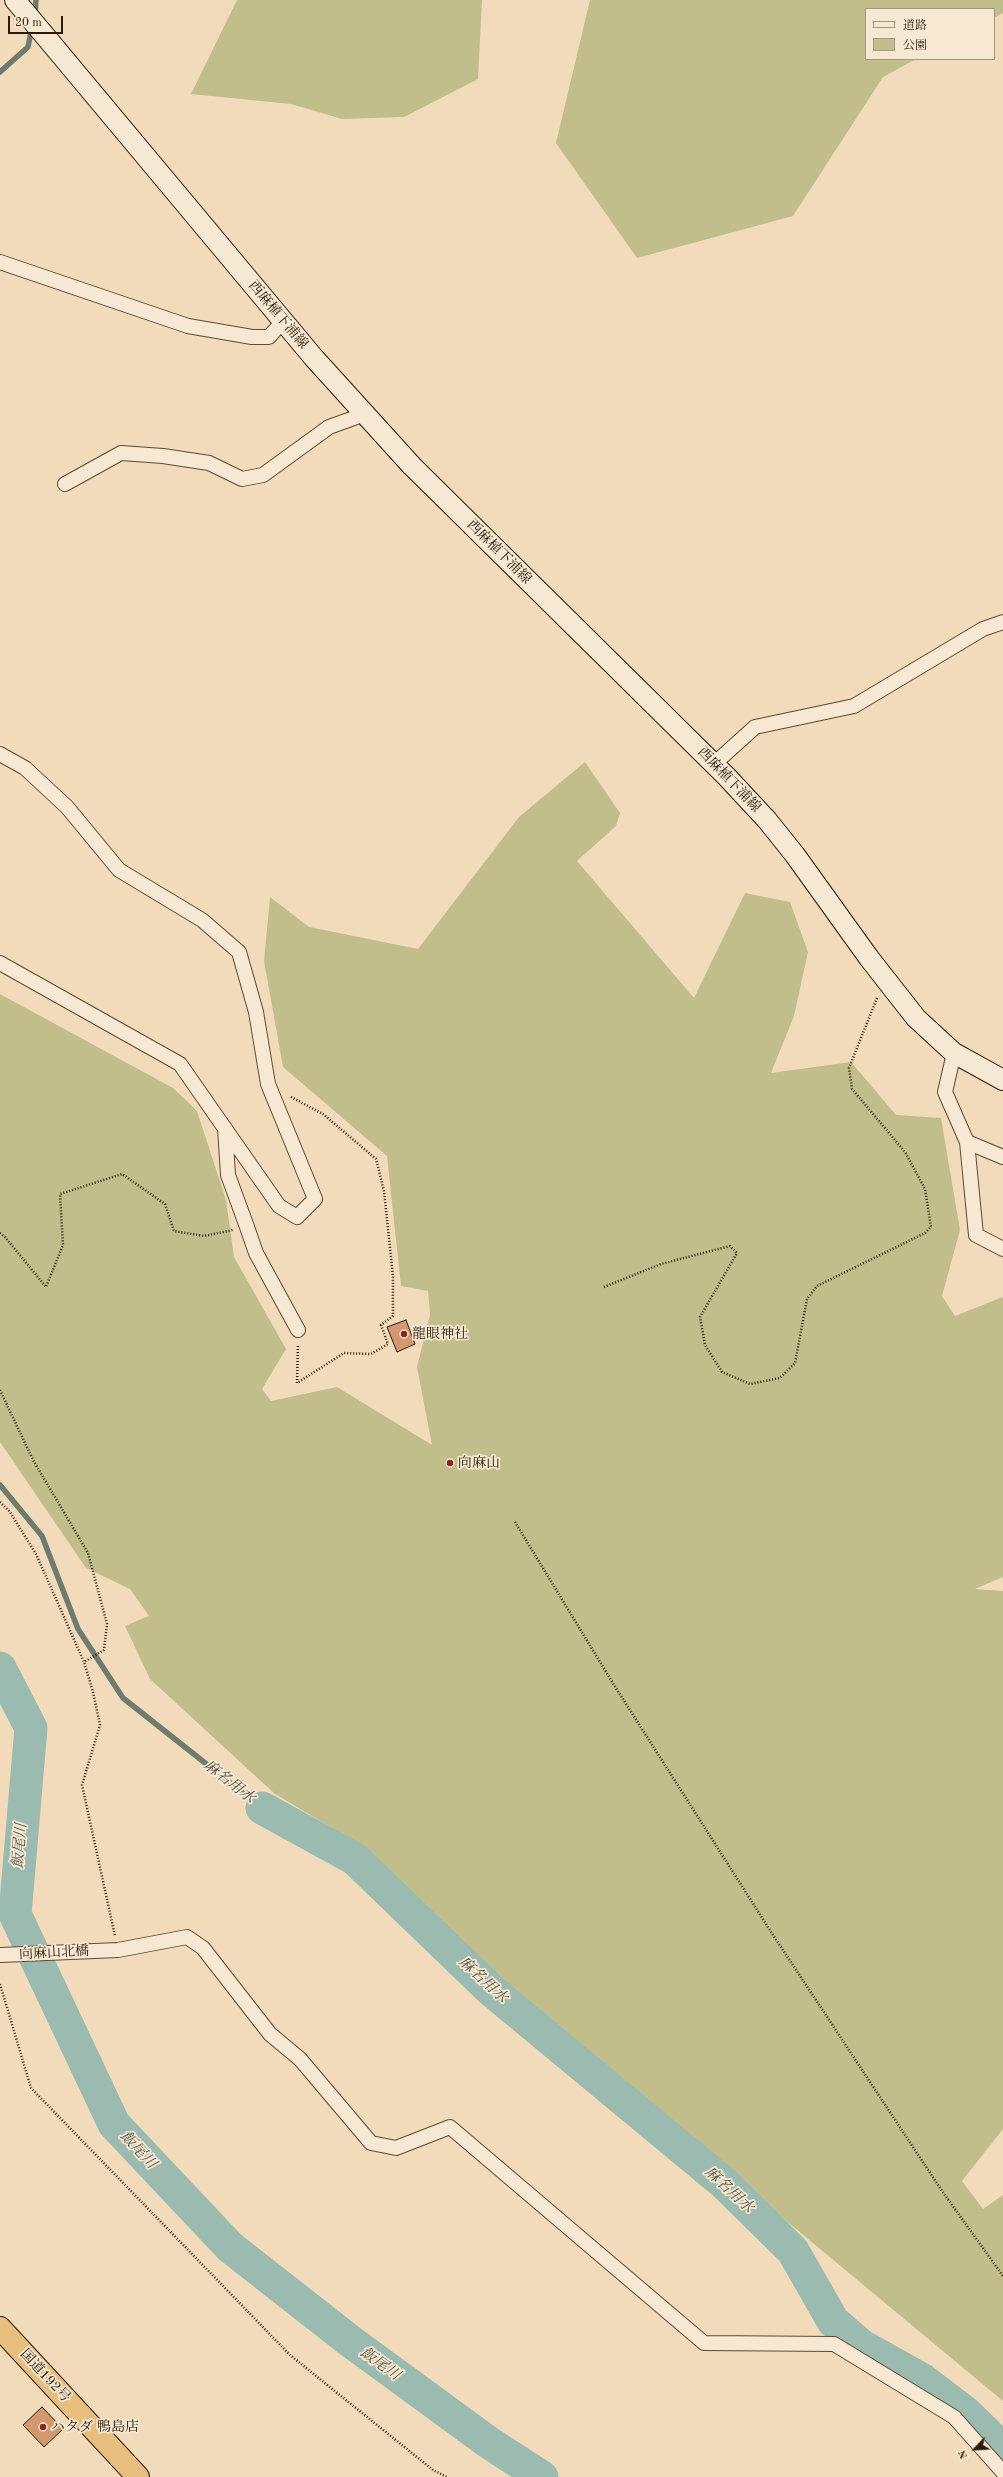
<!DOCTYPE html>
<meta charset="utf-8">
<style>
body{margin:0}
#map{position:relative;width:1003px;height:2477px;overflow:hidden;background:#f1dbbb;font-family:"Old Standard TT","Noto Serif JP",serif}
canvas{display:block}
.legend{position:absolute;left:865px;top:8px;width:130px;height:52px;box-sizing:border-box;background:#f6e8d3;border:1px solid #a49681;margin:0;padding:5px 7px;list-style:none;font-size:12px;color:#2a1a06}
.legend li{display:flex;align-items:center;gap:8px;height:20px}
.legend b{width:20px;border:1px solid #a49681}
.north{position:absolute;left:955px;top:2429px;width:40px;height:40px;-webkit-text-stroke:3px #f6e8d3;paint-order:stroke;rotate:245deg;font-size:11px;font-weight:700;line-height:16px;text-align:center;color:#2a1a06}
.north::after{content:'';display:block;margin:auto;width:14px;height:18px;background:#2a1a06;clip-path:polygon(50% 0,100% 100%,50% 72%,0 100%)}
.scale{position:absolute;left:8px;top:16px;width:55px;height:18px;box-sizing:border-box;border:2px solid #2a1a06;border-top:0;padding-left:5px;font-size:12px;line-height:14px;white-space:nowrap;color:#2a1a06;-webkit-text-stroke:3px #f6e8d3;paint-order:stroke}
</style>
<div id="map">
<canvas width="1003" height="2477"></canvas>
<ul class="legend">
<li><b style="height:5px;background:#f6e8d3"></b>道路</li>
<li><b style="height:11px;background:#c1be8c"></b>公園</li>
</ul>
<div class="north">N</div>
<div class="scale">20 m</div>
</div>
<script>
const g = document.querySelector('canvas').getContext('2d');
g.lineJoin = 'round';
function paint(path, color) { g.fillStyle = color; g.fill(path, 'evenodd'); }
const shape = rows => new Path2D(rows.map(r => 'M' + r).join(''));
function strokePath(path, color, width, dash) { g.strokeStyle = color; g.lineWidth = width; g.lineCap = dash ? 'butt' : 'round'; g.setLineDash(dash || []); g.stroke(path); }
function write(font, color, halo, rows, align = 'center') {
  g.font = font + ' "Old Standard TT","Noto Serif JP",serif'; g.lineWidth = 3.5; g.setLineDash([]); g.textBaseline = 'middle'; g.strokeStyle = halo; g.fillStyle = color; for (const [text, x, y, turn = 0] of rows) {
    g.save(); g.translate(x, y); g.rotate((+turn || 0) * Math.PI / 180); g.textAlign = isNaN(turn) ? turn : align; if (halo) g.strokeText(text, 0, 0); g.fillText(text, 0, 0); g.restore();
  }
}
const green = shape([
 [237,0,482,0,478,79,404,117,342,119,291,104,191,94],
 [590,0,1003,0,1003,13,994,18,994,9,866,9,866,59,916,59,883,77,793,216,637,258,556,143],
 [585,762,620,813,616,826,577,861,694,998,745,893,790,902,808,952,794,1016,771,1073,851,1062,896,1115,941,1118,960,1230,942,1296,955,1316,1003,1297,1003,1577,975,1589,1003,1591,1003,2129,962,2181,983,2209,1003,2195,1003,2401,518,1998,354,1841,275,1794,150,1679,125,1626,149,1616,130,1589,86,1568,0,1442,0,994,173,1088,197,1111,226,1200,234,1257,286,1349,262,1389,271,1401,337,1387,432,1445,417,1367,430,1315,428,1291,401,1286,387,1156,283,1067,264,961,270,897,309,927,418,949,519,817]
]);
const stream = shape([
 [35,17,36,0],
 [0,72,28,47,32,27],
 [0,1485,42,1536,78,1629,123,1698,262,1808]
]);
const river = shape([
 [0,1668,31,1728,15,1914,114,2124,230,2247,350,2341,488,2442,542,2477],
 [262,1808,355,1859,491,1990,725,2184,793,2251,833,2321,862,2346,923,2380,965,2412,1003,2449]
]);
const building = shape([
 [406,1320,415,1344,397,1352,387,1327,406,1320],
 [42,2407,63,2429,44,2447,23,2425,42,2407]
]);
const path = shape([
 [291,1097,323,1114,376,1159,384,1191,393,1276,393,1316,381,1325,388,1344,371,1354,344,1353,297,1383,298,1344],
 [0,1233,5,1237,46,1287,63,1245,60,1194,122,1174,165,1204,174,1231,204,1236,233,1230],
 [604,1287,661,1264,730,1246,737,1253,700,1317,705,1345,722,1372,750,1384,780,1378,795,1363,807,1299,817,1286,925,1233,931,1227,925,1189,905,1152,852,1089,849,1068,877,998],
 [0,1390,33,1460,88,1553,107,1624,104,1650,84,1662],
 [0,1502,10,1512,36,1554,84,1662,93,1692,100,1725,82,1785,115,1936],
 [515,1522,614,1685,773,1935,942,2191,1003,2276],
 [0,1984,31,2088,290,2355,433,2470,447,2477]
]);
const minor = shape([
 [0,262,188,326,252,337,269,337,283,321],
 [65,484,121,453,163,456,209,463,242,479,263,475,329,427,365,414],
 [0,754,25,768,67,807,119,870,202,920,239,952,256,1012,268,1084,315,1199,297,1217,279,1206,180,1064,0,963],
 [714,764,755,727,854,706,983,629,1003,622],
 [954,1053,945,1092,967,1142,976,1235,1003,1249],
 [225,1128,228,1175,247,1227,256,1253,298,1330],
 [967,1142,1003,1157],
 [0,1955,118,1950,187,1937,203,1948,270,2034,300,2059,371,2143,396,2148,450,2127,704,2343,834,2344,954,2417,1003,2472]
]);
const secondary = shape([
 [15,0,314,358,412,466,727,777,767,820,795,855,869,958,916,1018,954,1053,1003,1080]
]);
const trunk = shape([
 [0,2328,138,2477]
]);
const markers = [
 [404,1334,4,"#8f2418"],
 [450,1463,4,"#8f2418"],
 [43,2427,4,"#8f2418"]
];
const streetNames = [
 ["西麻植下浦線",278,315,50],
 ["西麻植下浦線",499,552,45],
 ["西麻植下浦線",729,780,46],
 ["向麻山北橋",54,1953,-3],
 ["国道192号",45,2376,47]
];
const poiNames = [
 ["龍眼神社",412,1334],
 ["向麻山",458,1463],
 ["ハタダ 鴨島店",51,2427]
];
const waterNames = [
 ["麻名用水",229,1782,38],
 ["飯尾川",20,1846,-85],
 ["麻名用水",483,1980,43],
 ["飯尾川",138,2150,47],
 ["麻名用水",729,2190,43],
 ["飯尾川",380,2364,36]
];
paint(green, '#c1be8c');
strokePath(stream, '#6e7b6d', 5.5);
strokePath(river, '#9bbbb1', 33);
paint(building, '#d2986f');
strokePath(building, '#2a1a06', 1);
strokePath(minor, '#5c4a33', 16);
strokePath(secondary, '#2a1a06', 22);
strokePath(trunk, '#2a1a06', 24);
strokePath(path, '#2a1a06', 2.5, [1, 2]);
strokePath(minor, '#f6e8d3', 14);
strokePath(secondary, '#f6e8d3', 20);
strokePath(trunk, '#e8be7e', 22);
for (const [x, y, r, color] of markers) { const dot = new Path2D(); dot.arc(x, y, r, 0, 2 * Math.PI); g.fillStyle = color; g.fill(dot); strokePath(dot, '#f6e8d3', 1.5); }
write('14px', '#2a1a06', '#f6e8d3', streetNames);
write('14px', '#2a1a06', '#f6e8d3', poiNames, 'left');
write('italic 15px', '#525242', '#f6e8d3', waterNames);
</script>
